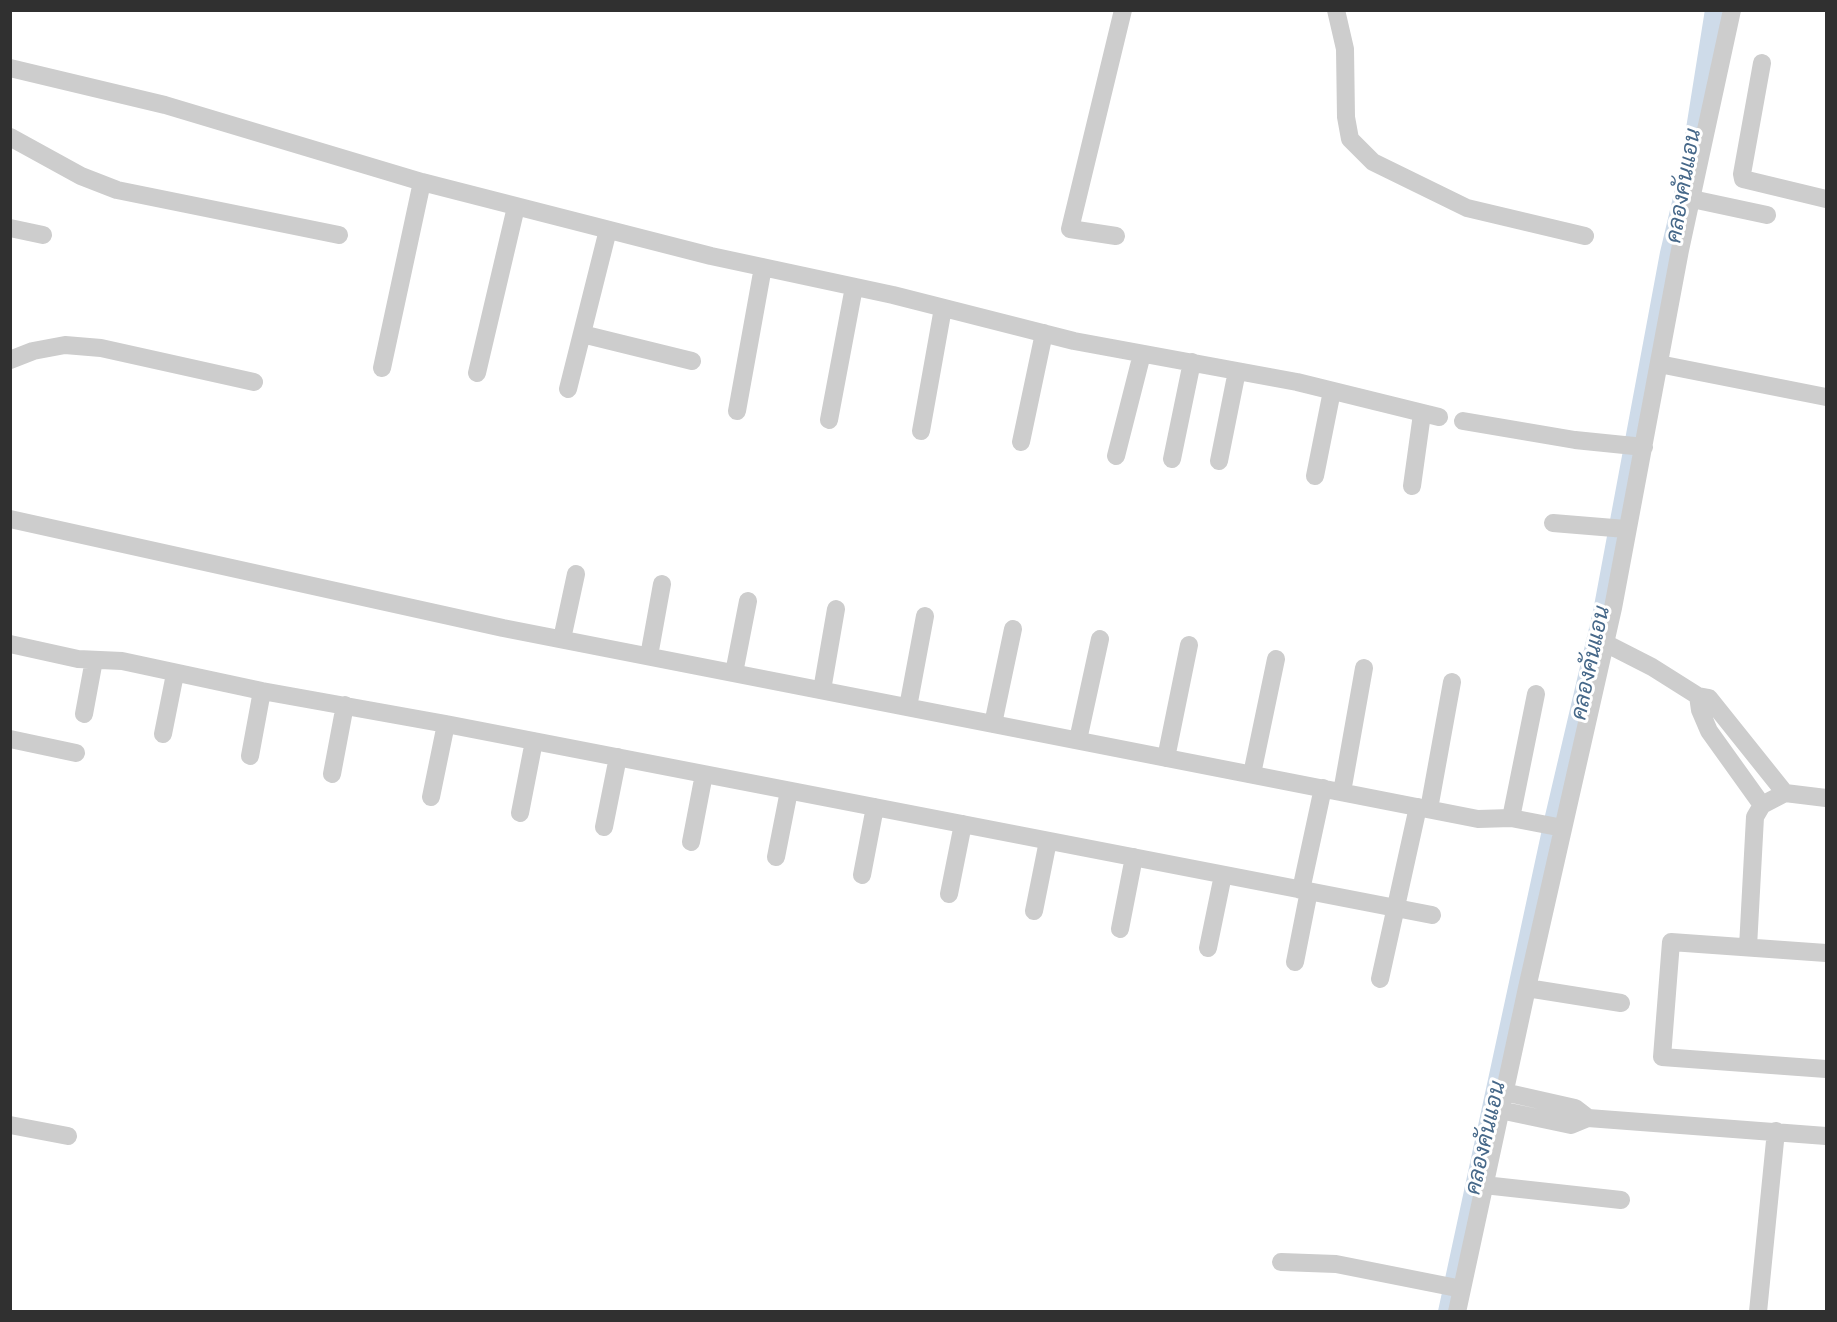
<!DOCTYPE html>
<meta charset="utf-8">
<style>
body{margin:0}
#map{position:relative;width:1837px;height:1322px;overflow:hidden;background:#fff;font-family:"Fira Sans Condensed",sans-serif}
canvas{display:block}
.frame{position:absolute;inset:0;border:12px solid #303030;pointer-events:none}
</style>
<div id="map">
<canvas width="1837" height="1322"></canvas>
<div class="frame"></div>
</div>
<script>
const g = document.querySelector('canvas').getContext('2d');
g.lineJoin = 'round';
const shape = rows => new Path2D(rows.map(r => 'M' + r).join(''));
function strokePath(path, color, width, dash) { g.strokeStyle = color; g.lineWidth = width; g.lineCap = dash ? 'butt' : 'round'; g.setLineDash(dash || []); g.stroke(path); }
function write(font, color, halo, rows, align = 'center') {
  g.font = font + ' "Fira Sans Condensed",Sarabun,sans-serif'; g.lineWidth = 6; g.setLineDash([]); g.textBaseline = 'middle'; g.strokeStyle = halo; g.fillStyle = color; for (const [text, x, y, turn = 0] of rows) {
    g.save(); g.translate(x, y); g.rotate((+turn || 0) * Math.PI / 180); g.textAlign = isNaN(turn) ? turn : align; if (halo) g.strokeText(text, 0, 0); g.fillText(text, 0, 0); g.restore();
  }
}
const canal = shape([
 [1447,1312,1553,821,1602,612,1669,253,1688,173,1714,10]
]);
const minor = shape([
 [1336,10,1345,49,1346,117,1350,139,1373,162,1467,208,1585,236],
 [1762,63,1742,174,1743,179,1826,199],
 [10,68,165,105,422,182,711,256,893,295,1074,341,1297,382,1439,417],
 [10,137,81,176,117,190,339,235],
 [1692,199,1767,215],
 [10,228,43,235],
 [1116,236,1070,229,1123,10],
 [582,334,692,361],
 [10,360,33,351,65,345,101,348,254,382],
 [1659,364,1826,397],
 [382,368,422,182],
 [477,373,516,207],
 [568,389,608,230],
 [737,411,763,267],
 [829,420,854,287],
 [1463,421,1575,440,1644,447],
 [921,431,943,308],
 [1021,442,1044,333],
 [1116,456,1142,354],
 [1172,459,1192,362],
 [1219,461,1237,371],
 [1315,476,1332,391],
 [1412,486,1422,414],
 [10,519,503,628,1478,819,1511,818,1563,828],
 [1553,523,1626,529],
 [562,639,576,574],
 [1605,643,1652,667,1698,696,1709,698,1785,793],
 [10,644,78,659,122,661,262,691,446,724,1432,915],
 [649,656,662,584],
 [734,673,748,601],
 [822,690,836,609],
 [1698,696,1700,710,1709,731,1762,805],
 [908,707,925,616],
 [84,714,94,660],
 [993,724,1013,629],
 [163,734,175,674],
 [10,739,76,753],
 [1078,740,1100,639],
 [250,756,262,691],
 [1166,758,1189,645],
 [332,774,345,705],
 [1252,774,1276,659],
 [1342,792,1364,668],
 [431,797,446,724],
 [1429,809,1452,682],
 [520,813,534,741],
 [1511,818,1536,694],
 [604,827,618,757],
 [691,842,704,774],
 [776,857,789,791],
 [862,875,875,807],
 [1301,890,1323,788],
 [949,894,963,824],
 [1034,911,1048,841],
 [1120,929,1134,857],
 [1748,947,1755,817,1762,805,1785,793,1826,798],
 [1208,948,1223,875],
 [1826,953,1671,942,1662,1057,1826,1069],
 [1295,962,1309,891],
 [1380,979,1418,807],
 [1527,988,1621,1003],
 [1504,1092,1575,1108,1588,1118],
 [1500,1110,1571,1125,1588,1118,1826,1136],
 [10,1125,68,1136],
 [1484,1185,1621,1200],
 [1281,1262,1336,1264,1462,1289],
 [1457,1312,1527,988,1613,608,1680,250,1732,10],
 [1758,1312,1776,1131]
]);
const waterNames = [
 ["คลองคันแอน",1684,186,-80],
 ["คลองคันแอน",1591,663,-78],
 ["คลองคันแอน",1486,1138,-77]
];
strokePath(canal, '#cedbe9', 18);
strokePath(minor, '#cdcdcd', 18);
write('italic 22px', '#466889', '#fff', waterNames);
</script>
